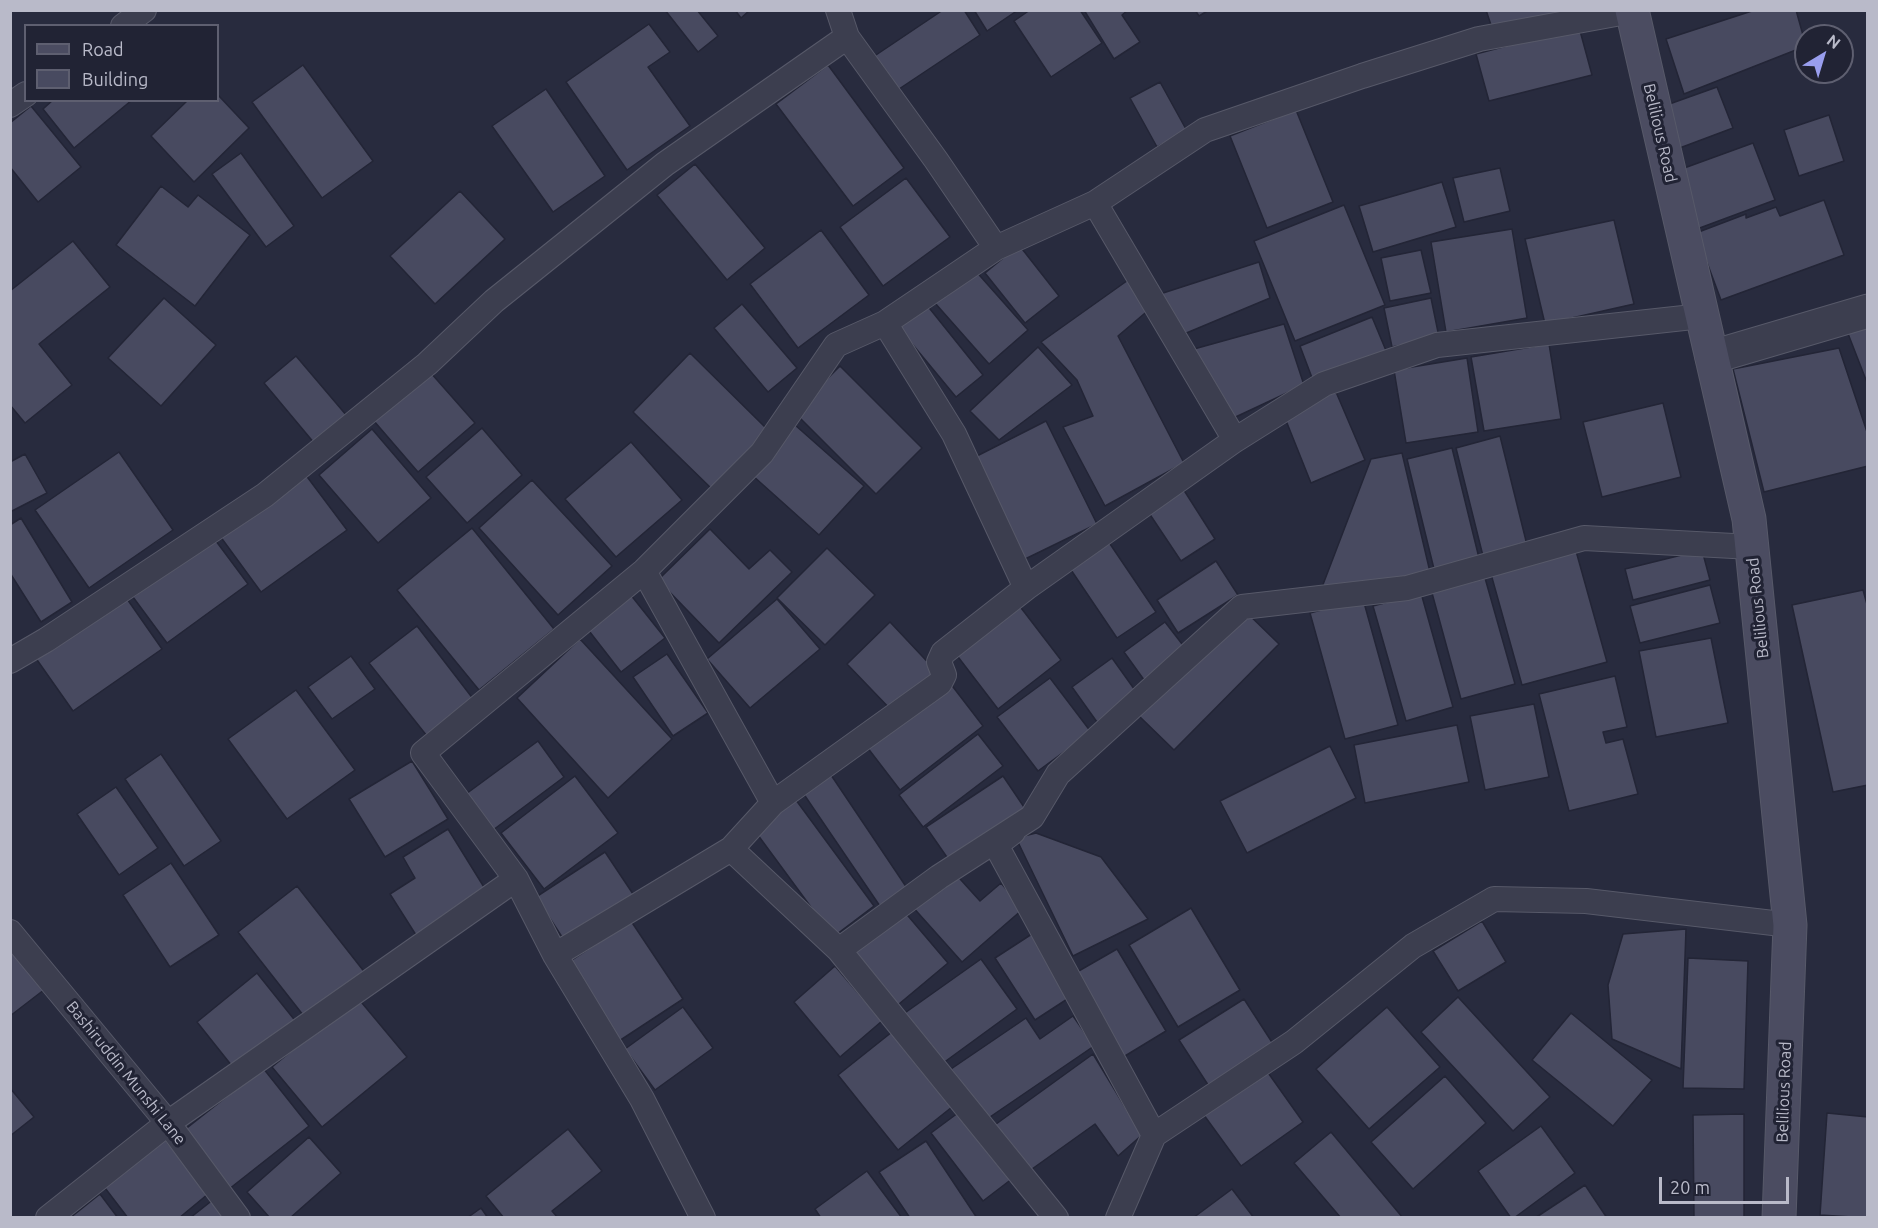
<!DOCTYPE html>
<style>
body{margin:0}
#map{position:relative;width:1878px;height:1228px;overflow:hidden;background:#282b3e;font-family:Ubuntu,sans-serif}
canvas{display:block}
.frame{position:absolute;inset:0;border:12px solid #b9bac9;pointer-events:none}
.legend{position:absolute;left:24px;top:24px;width:195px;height:78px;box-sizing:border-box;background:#212334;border:2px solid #5e5f70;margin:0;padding:8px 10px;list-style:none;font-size:18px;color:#b9bac9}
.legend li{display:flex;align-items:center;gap:12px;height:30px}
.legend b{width:30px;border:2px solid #5e5f70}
.north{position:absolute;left:1794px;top:24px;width:60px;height:60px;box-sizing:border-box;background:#212334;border:2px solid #5e5f70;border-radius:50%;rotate:38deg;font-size:16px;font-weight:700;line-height:24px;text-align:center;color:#b9bac9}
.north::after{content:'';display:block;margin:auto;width:21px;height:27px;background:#999eee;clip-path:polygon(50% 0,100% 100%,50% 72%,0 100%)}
.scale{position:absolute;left:1659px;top:1177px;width:130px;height:27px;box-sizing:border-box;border:3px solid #b9bac9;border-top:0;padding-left:8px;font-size:18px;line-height:21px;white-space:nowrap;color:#b9bac9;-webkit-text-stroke:4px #212334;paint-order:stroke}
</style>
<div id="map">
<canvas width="1878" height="1228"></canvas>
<div class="frame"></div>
<ul class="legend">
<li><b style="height:8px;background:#4b4c61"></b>Road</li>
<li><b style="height:16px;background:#484a60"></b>Building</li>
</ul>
<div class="north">N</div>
<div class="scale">20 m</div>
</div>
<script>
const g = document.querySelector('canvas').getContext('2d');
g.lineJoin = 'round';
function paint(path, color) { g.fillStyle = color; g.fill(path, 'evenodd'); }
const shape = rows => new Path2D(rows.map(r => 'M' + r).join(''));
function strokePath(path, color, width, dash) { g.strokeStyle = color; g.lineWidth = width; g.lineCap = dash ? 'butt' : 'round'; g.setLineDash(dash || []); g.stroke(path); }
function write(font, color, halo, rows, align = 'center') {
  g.font = font + ' Ubuntu,sans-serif'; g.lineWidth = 6; g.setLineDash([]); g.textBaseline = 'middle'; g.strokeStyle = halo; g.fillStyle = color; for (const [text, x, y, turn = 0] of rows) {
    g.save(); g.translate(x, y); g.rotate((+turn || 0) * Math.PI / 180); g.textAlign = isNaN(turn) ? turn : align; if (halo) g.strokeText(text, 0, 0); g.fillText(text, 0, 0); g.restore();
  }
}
const building = shape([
 [665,10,697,10,718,36,698,52,665,10],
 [735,10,750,10,741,18,735,10],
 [943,10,964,10,980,35,896,91,873,57,943,10],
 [974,10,1018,10,987,31,974,10],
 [1030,10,1080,10,1102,43,1051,77,1014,21,1030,10],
 [1084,10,1128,10,1122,15,1140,42,1114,59,1084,10],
 [1195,10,1209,10,1199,16,1195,10],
 [1486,10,1564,10,1494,34,1486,10],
 [1755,10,1796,10,1806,46,1684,94,1666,39,1755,10],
 [649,24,670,52,648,67,690,126,627,170,566,82,649,24],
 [1579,27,1592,75,1489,101,1476,54,1579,27],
 [303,65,373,161,322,198,252,102,303,65],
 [828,65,904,168,853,206,776,104,828,65],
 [1160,82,1187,131,1157,147,1130,98,1160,82],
 [1717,87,1733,128,1677,149,1661,107,1717,87],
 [546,89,605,176,553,212,492,126,546,89],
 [218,95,249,128,194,182,151,136,188,100,218,100,218,95],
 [53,100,132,100,74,148,43,109,53,100],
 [31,106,81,167,38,202,10,167,10,123,31,106],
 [1296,110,1333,202,1267,228,1230,136,1296,110],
 [1829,115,1844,161,1799,176,1784,130,1829,115],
 [1753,143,1775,200,1697,229,1676,171,1753,143],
 [241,153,294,226,266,247,212,174,241,153],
 [695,164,765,248,727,280,657,195,695,164],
 [1500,168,1510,211,1464,222,1453,178,1500,168],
 [906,178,950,237,883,286,840,227,906,178],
 [1442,182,1456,227,1373,252,1359,206,1442,182],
 [161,186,188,207,198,195,250,235,195,306,116,245,161,186],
 [460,191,505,239,435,304,390,256,460,191],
 [1824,200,1844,255,1721,300,1696,233,1746,214,1746,218,1776,207,1780,216,1824,200],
 [1344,205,1385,305,1295,341,1254,241,1344,205],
 [1614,220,1634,304,1545,324,1525,239,1614,220],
 [1512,229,1527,318,1446,332,1431,242,1512,229],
 [821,230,869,295,798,348,750,284,821,230],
 [73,241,110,287,39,344,72,385,25,423,10,405,10,291,73,241],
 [1019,245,1059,296,1025,323,985,273,1019,245],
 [1421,250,1431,293,1390,301,1381,258,1421,250],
 [1259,262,1270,298,1184,334,1160,294,1259,262],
 [973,268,1028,330,989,364,935,303,973,268],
 [1131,278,1151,308,1118,336,1184,463,1105,506,1063,427,1093,416,1077,380,1041,342,1131,278],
 [164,298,216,345,161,406,108,358,164,298],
 [1431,298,1439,337,1392,347,1384,308,1431,298],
 [922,299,983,375,956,397,894,322,922,299],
 [742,304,797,368,768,392,714,328,742,304],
 [1372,317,1387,353,1314,383,1300,346,1372,317],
 [1868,323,1868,385,1847,331,1868,323],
 [1284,324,1304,385,1227,421,1194,349,1284,324],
 [1549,344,1561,419,1484,431,1471,357,1549,344],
 [1038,347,1072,385,999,440,970,411,1038,347],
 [1839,348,1868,435,1868,466,1764,492,1733,369,1839,348],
 [690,353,771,433,714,491,633,412,690,353],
 [296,356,347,416,315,444,264,383,296,356],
 [1467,358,1478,432,1406,443,1394,370,1467,358],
 [840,366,922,448,876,494,794,412,840,366],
 [430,372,475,423,418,472,374,421,430,372],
 [1336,392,1365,460,1311,483,1283,413,1336,392],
 [1663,403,1681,477,1602,497,1583,422,1663,403],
 [1046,421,1097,524,1021,561,971,459,1046,421],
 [795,425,864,486,819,535,752,475,795,425],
 [482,428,522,475,467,523,426,477,482,428],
 [372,429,431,498,378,543,319,475,372,429],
 [1500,436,1529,553,1485,564,1456,448,1500,436],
 [631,442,682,500,616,557,565,499,631,442],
 [1452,448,1480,562,1435,573,1407,459,1452,448],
 [119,452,173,530,89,588,35,510,119,452],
 [1402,453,1430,572,1319,595,1371,459,1402,453],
 [25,454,47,493,10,512,10,462,25,454],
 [305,474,347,530,261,592,220,536,305,474],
 [532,480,612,566,558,615,479,528,532,480],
 [1180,484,1215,539,1181,561,1145,507,1180,484],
 [21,518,72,602,41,622,10,573,10,525,21,518],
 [472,528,554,629,479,690,397,590,472,528],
 [710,529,749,569,770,550,792,572,719,643,658,580,710,529],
 [213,537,248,584,167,643,133,597,213,537],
 [1106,538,1156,612,1117,638,1067,564,1106,538],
 [827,548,875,595,825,645,777,598,827,548],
 [1702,550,1710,580,1633,600,1625,569,1702,550],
 [1576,551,1607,662,1522,685,1491,574,1576,551],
 [1216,561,1238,595,1178,633,1157,600,1216,561],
 [1485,578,1515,684,1461,699,1432,593,1485,578],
 [1710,585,1720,623,1640,643,1630,606,1710,585],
 [1863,590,1868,608,1868,785,1833,792,1792,605,1863,590],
 [1421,593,1453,707,1406,721,1373,606,1421,593],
 [630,594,665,638,621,672,586,627,630,594],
 [125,596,162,649,73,711,35,657,125,596],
 [777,599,820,649,750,708,707,659,777,599],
 [1363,599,1398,725,1345,739,1310,613,1363,599],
 [1015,600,1061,660,998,709,952,649,1015,600],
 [1242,608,1279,644,1174,750,1138,715,1242,608],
 [890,622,937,672,895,714,847,664,890,622],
 [1165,622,1189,653,1147,684,1124,652,1165,622],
 [417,626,474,700,427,736,369,663,417,626],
 [1711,638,1728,723,1656,737,1639,651,1711,638],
 [580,639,672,739,608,798,517,698,580,639],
 [667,654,708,713,673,736,633,677,667,654],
 [351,656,375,689,332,719,308,687,351,656],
 [1112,658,1137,693,1097,722,1072,687,1112,658],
 [1615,676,1627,727,1603,732,1606,743,1623,739,1638,794,1569,811,1539,694,1615,676],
 [1050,678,1091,732,1038,771,997,717,1050,678],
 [950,683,983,726,900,790,867,747,950,683],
 [296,690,355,770,287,819,228,739,296,690],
 [1534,704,1549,777,1485,790,1470,716,1534,704],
 [1457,725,1469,782,1365,803,1354,745,1457,725],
 [978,734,1003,766,923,827,899,795,978,734],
 [538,741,564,777,493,830,466,794,538,741],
 [1330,746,1356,798,1247,853,1220,801,1330,746],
 [161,754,221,841,184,866,125,779,161,754],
 [412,761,448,819,385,857,349,799,412,761],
 [829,772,911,894,884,912,801,790,829,772],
 [575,776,618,833,544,889,501,833,575,776],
 [1003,776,1028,813,951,863,926,827,1003,776],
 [116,787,158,848,119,875,77,814,116,787],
 [793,796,874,906,833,937,752,827,793,796],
 [448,829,487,892,416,935,390,894,415,878,403,857,448,829],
 [1036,833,1101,857,1148,919,1073,956,1016,838,1036,833],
 [605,852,633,894,564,940,536,897,605,852],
 [171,863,219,935,170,967,123,895,171,863],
 [951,869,980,901,1001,883,1023,909,962,962,911,905,951,869],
 [297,886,366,974,307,1020,238,932,297,886],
 [1191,908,1240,990,1178,1027,1129,945,1191,908],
 [903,910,948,963,893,1009,848,956,903,910],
 [631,921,683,999,619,1041,567,963,631,921],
 [1482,921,1506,962,1458,991,1433,951,1482,921],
 [1686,929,1681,1069,1612,1039,1608,985,1623,934,1686,929],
 [1035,932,1075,994,1035,1020,995,958,1035,932],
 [10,939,49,986,10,1016,10,939],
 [1117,949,1166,1031,1120,1059,1070,976,1117,949],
 [1688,958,1748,961,1744,1089,1683,1088,1688,958],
 [981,959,1017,1009,939,1066,902,1015,981,959],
 [835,966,882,1021,840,1057,794,1002,835,966],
 [257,973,297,1023,236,1071,197,1022,257,973],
 [357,997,407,1057,322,1127,272,1067,357,997],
 [1458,997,1550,1097,1513,1131,1421,1032,1458,997],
 [1244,999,1277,1050,1212,1091,1179,1040,1244,999],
 [683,1007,713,1048,655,1090,625,1049,683,1007],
 [1387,1007,1440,1067,1369,1129,1316,1069,1387,1007],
 [1571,1013,1652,1080,1613,1126,1532,1060,1571,1013],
 [1073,1016,1094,1046,987,1119,951,1069,1026,1018,1040,1039,1073,1016],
 [897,1028,957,1103,898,1150,838,1075,897,1028],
 [1093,1054,1142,1135,1118,1156,1095,1124,1025,1174,992,1127,1093,1054],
 [1264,1067,1303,1122,1241,1166,1201,1111,1264,1067],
 [263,1068,309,1126,224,1193,178,1135,263,1068],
 [1445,1076,1486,1123,1413,1189,1371,1142,1445,1076],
 [10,1088,34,1117,10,1136,10,1088],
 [966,1107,1017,1175,983,1201,931,1133,966,1107],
 [1827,1113,1868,1117,1868,1218,1820,1215,1827,1113],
 [1744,1114,1744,1218,1694,1218,1693,1115,1744,1114],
 [1541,1126,1575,1173,1514,1218,1511,1218,1478,1171,1541,1126],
 [568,1129,602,1171,552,1211,558,1218,504,1218,486,1196,568,1129],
 [1331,1132,1403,1218,1341,1218,1294,1163,1331,1132],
 [163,1137,208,1194,179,1218,128,1218,102,1184,163,1137],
 [309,1137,341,1173,290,1218,270,1218,247,1192,309,1137],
 [926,1141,977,1218,910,1218,879,1172,926,1141],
 [867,1171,902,1218,821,1218,815,1209,867,1171],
 [1585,1185,1607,1218,1535,1218,1585,1185],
 [1232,1189,1254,1218,1193,1218,1232,1189],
 [100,1194,118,1218,70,1218,100,1194],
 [214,1199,228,1218,190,1218,214,1199],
 [481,1208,488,1218,467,1218,481,1208]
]);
const lane = shape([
 [838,10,847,37,936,160,996,248],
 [123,26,144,10],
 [10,105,26,94],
 [1095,203,1235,440],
 [885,323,954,434,1026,588],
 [644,571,773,803],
 [10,661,46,640,265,495,427,364,494,301,665,164,847,37],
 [1013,832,996,845,1154,1135,1118,1218],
 [731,849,839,950,1056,1218],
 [10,932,168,1123,238,1218],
 [839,950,939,877,1032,817,1058,774,1242,607,1407,588,1584,538,1752,547],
 [555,955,731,849,773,803,940,683,944,675,939,662,943,653,1026,588,1235,440,1324,384,1437,345,1702,316],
 [1154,1135,1294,1042,1413,946,1494,899,1586,901,1790,925],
 [48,1218,168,1123,516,879],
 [703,1218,642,1099,555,955,516,879,423,753,644,571,762,453,836,345,885,323,996,248,1095,203,1205,130,1362,76,1479,39,1632,11]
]);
const street = shape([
 [1712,357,1868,311]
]);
const secondary = shape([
 [1632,10,1749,519,1790,925,1779,1218]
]);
const streetNames = [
 ["Belilious Road",1660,133,77],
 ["Belilious Road",1758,608,-96],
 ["Bashiruddin Munshi Lane",126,1073,51],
 ["Belilious Road",1784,1092,-88]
];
paint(building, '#484a60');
strokePath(building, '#232536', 1.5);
strokePath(lane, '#575969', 26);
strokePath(street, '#575969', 35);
strokePath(secondary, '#575969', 35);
strokePath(lane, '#3c3e4f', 24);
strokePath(street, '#3c3e4f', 33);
strokePath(secondary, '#4b4c61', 33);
write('16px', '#b9bac9', '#212334', streetNames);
</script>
